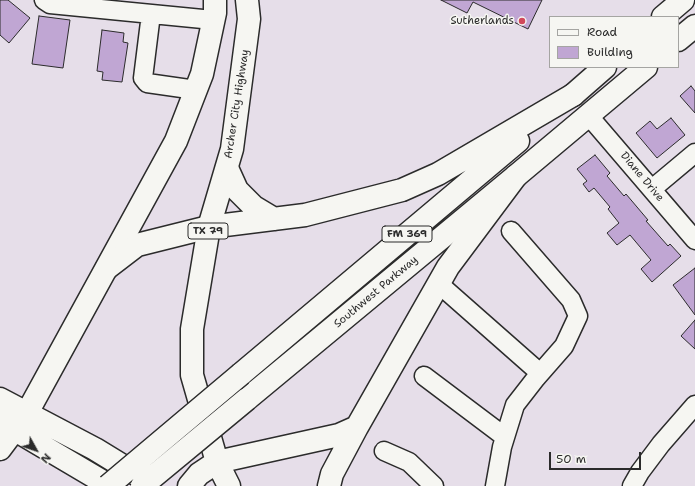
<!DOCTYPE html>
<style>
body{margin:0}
#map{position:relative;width:695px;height:486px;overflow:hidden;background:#e6dee9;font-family:"Shantell Sans",sans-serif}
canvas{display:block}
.legend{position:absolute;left:549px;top:16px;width:130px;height:52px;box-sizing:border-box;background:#f6f6f2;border:1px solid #a5a5a2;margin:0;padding:5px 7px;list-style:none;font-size:12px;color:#2b2b2b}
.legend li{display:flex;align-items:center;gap:8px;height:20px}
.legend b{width:20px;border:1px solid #a5a5a2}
.north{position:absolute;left:16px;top:430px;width:40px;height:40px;-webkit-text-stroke:3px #f6f6f2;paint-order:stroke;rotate:130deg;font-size:11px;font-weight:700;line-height:16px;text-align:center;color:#2b2b2b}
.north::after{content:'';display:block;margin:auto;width:14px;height:18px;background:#2b2b2b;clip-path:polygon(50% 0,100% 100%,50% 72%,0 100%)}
.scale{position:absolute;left:549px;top:452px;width:92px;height:18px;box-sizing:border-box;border:2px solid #2b2b2b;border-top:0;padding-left:5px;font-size:12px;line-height:14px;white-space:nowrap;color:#2b2b2b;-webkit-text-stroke:3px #f6f6f2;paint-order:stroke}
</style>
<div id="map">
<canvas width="695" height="486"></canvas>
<ul class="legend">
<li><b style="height:5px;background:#f6f6f2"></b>Road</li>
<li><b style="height:11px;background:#c0a6d3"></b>Building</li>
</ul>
<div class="north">N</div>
<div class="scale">50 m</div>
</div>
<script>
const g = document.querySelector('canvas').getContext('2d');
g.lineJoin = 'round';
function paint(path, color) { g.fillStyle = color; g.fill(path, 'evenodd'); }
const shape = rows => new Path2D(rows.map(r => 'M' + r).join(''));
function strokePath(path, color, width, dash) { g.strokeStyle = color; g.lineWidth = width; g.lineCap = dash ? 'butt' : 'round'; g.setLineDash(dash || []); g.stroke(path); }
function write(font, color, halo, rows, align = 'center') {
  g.font = font + ' "Shantell Sans",sans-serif'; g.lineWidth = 3; g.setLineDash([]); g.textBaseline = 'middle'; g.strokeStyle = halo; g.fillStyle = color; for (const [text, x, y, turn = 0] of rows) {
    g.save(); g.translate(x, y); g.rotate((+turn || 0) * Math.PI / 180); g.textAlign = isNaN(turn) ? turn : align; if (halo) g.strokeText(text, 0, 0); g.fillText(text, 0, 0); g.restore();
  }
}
const building = shape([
 [0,0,8,0,30,18,9,43,0,35,0,0],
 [441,0,542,0,528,29,473,2,467,13,441,0],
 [39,16,70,20,63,68,32,64,39,16],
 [102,30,124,33,123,42,128,43,122,82,102,80,103,72,97,71,102,30],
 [691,86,695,91,695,113,680,96,691,86],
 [671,118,685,135,657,158,636,133,650,121,657,129,671,118],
 [595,155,610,173,607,176,624,196,626,194,648,220,646,221,668,246,670,244,681,256,652,282,641,269,651,260,630,235,617,245,607,233,619,223,608,209,610,207,594,188,589,192,583,184,587,181,577,169,595,155],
 [695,268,695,315,673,285,695,268],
 [695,320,695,349,681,336,695,320]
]);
const minor = shape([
 [44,0,50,4,213,20],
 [151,14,143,78,147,83,196,90],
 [588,115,695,240],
 [652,189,695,153],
 [439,284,540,373],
 [424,376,505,437],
 [384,451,409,462,434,486],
 [495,486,502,447,515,405,536,378,564,346,578,316,571,300,511,231],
 [632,486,640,472,661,444,695,405]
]);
const major = shape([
 [663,17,683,0],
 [678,40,695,26],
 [573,95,605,67],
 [0,399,95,449,144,479],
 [0,421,110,486],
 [0,449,27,413,176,141,202,74,215,13,215,0],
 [189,486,199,474,217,462,339,435,357,427],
 [229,486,217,462,192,375,192,329,209,227,232,149,249,19,247,0],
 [329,486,332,474,357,427,448,267,516,176,646,67]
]);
const highway = shape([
 [227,168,237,190,254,207,274,219],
 [107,268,137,245,209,227,305,215,402,190,438,174,573,95],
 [241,374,518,141],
 [247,399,516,176]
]);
const highwayBridge = shape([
 [108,486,241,374],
 [142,486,247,399]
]);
const markers = [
 [522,21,4,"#d1495b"]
];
const shields = [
 [208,231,40],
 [407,234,50]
];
const shieldNames = [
 ["TX 79",208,231],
 ["FM 369",407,234]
];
const poiNames = [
 ["Sutherlands",514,21]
];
const streetNames = [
 ["Archer City Highway",237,104,-81],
 ["Diane Drive",642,177,50],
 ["Southwest Parkway",376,292,-40]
];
paint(building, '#c0a6d3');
strokePath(building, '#2b2b2b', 1);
strokePath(minor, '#2b2b2b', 21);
strokePath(major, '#2b2b2b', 25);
strokePath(highway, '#2b2b2b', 25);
strokePath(minor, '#f6f6f2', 18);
strokePath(major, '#f6f6f2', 22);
strokePath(highway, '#f6f6f2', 22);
strokePath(highwayBridge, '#2b2b2b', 25, []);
strokePath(highwayBridge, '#f6f6f2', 22);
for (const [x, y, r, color] of markers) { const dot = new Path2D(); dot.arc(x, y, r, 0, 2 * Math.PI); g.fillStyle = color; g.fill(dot); strokePath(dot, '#f6f6f2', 1.5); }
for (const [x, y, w] of shields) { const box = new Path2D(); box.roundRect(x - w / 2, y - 8, w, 16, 3); g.fillStyle = '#f6f6f2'; g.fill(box); strokePath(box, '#2b2b2b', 1); }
write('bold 10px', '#2b2b2b', null, shieldNames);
write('11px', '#2b2b2b', '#f6f6f2', poiNames, 'right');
write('11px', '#2b2b2b', '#f6f6f2', streetNames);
</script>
